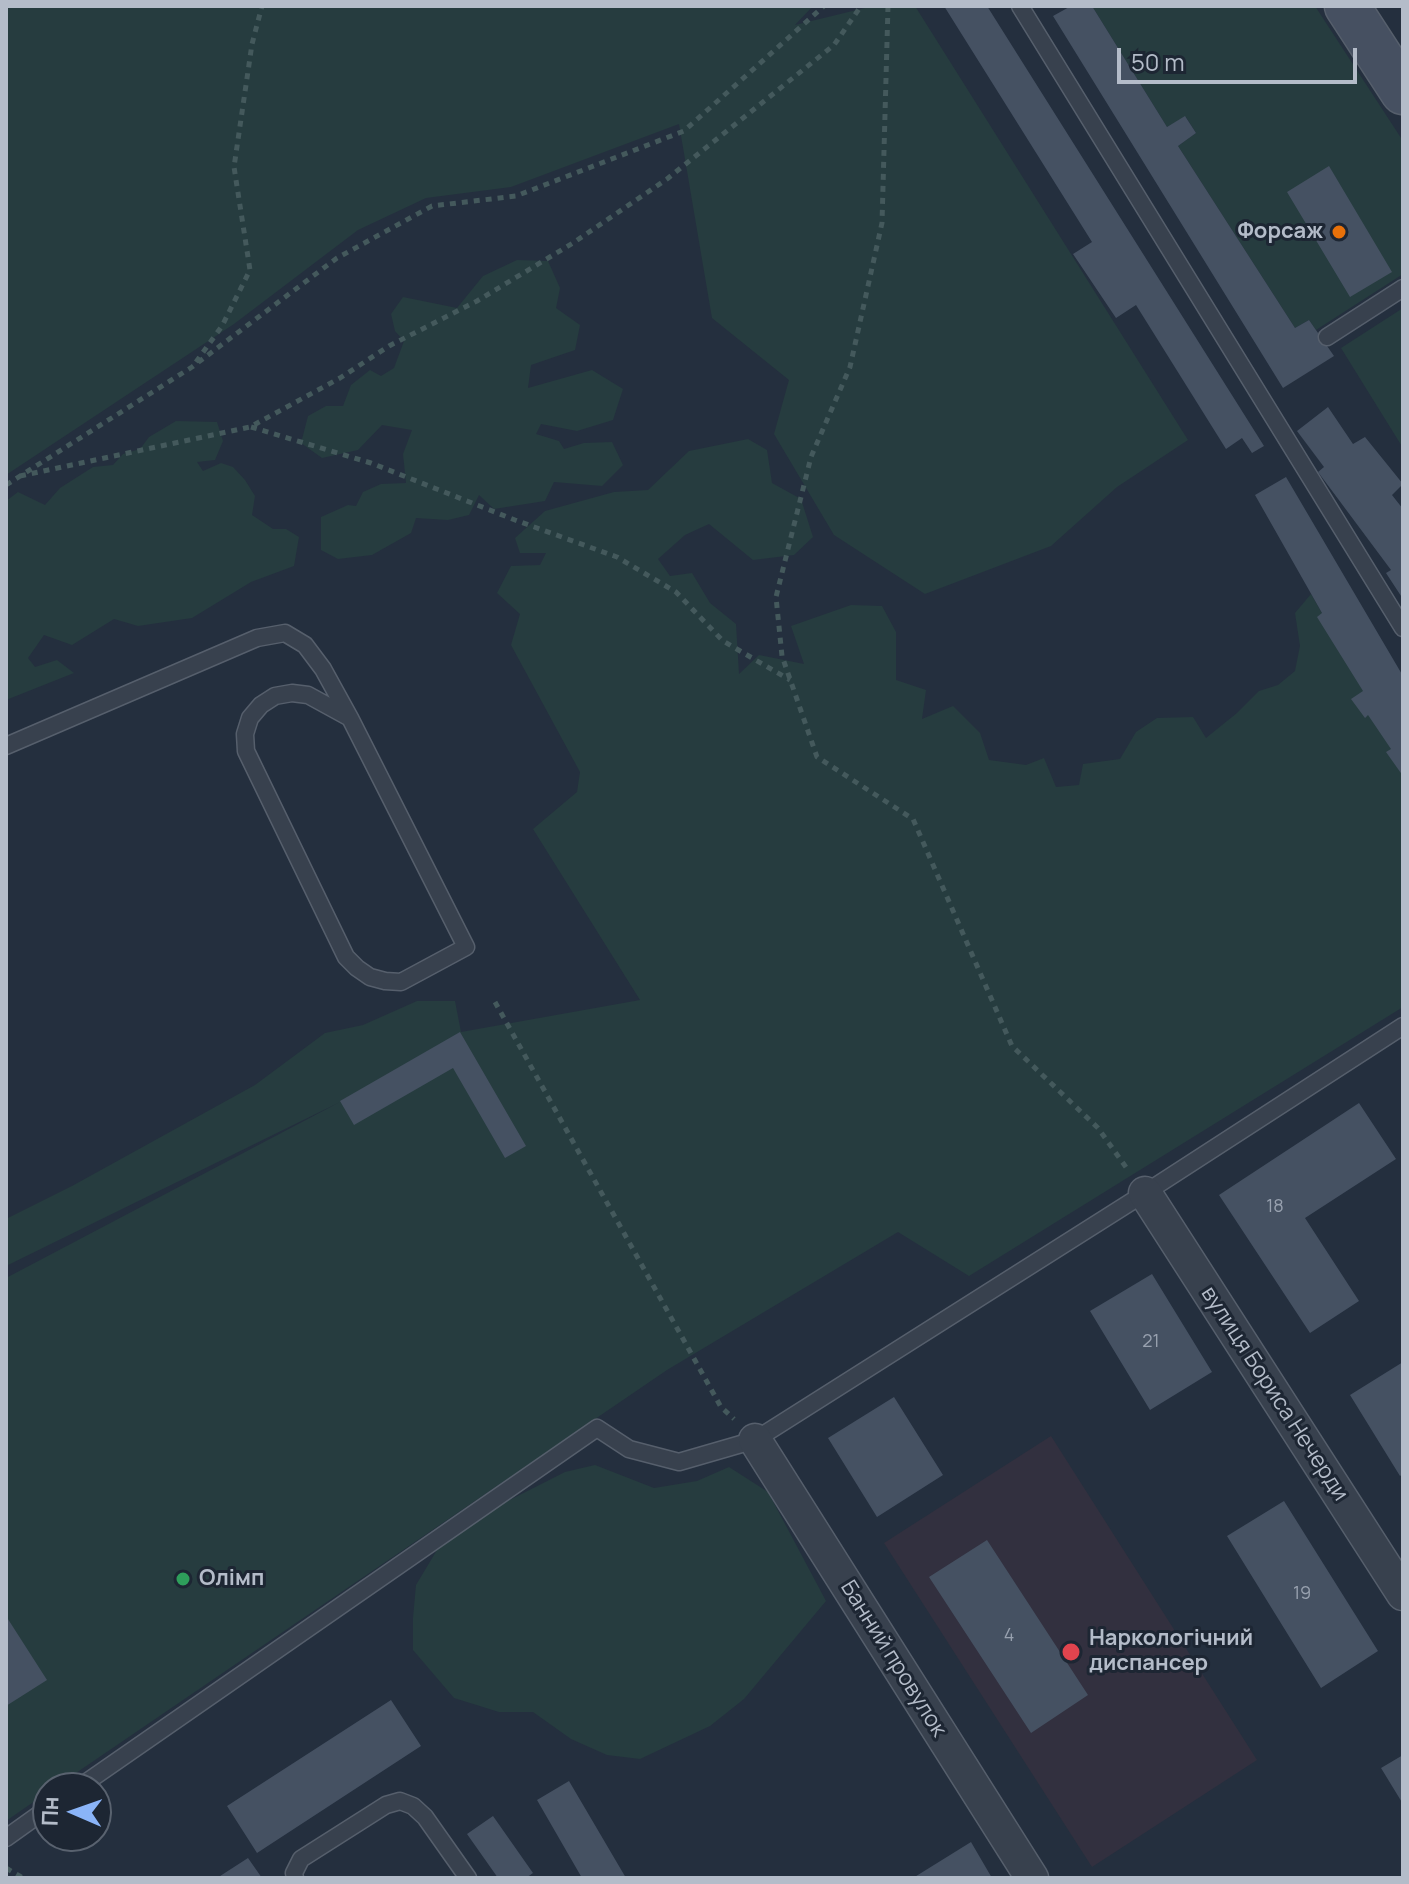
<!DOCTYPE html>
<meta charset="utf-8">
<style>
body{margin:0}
#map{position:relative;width:1409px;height:1884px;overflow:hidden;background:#242f3e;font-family:Manrope,sans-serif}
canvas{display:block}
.frame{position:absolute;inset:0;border:8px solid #b4bcc9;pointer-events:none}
.north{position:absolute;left:32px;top:1772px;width:80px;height:80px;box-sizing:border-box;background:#1d2633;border:2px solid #59626f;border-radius:50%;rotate:272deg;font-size:22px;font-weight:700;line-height:32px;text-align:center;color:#b4bcc9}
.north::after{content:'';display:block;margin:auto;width:28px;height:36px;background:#8ab4f8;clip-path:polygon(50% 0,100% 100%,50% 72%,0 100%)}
.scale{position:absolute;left:1117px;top:48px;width:240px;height:36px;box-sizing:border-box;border:4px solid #b4bcc9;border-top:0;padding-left:10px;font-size:24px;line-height:28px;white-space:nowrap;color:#b4bcc9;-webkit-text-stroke:6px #1d2633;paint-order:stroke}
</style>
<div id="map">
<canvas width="1409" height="1884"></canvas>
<div class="frame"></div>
<div class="north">Пн</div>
<div class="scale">50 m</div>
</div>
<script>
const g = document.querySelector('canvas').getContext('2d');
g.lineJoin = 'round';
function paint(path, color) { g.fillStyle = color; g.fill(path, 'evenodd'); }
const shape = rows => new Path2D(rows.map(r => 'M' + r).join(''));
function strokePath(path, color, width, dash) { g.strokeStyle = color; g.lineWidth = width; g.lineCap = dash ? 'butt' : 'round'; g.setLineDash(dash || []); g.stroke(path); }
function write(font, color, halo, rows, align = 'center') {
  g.font = font + ' Manrope,sans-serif'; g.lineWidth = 6; g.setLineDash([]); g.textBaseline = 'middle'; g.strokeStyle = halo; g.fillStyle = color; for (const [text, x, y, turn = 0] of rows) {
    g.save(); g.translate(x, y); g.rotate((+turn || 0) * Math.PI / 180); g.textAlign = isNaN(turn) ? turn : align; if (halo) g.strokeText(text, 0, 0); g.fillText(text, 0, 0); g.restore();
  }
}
const medical = shape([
 [1051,1436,1257,1760,1092,1867,884,1543]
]);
const green = shape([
 [6,6,813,6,795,25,873,6,915,6,1188,440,1117,487,1051,546,925,594,834,535,774,434,789,380,712,318,679,124,511,187,426,198,358,230,234,324,6,475],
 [1092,6,1315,6,1403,141,1403,274,1316,330,1309,320,1295,328,1178,146,1196,133,1186,117,1167,127],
 [517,260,548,261,560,288,556,308,580,325,575,350,531,365,528,388,592,370,623,389,613,420,577,431,541,424,536,434,559,441,564,449,584,443,612,442,623,465,602,486,554,482,545,501,494,509,479,495,469,515,448,520,416,518,411,533,372,555,338,559,321,550,321,517,348,505,356,506,363,492,381,484,406,483,403,454,412,430,382,425,358,450,322,458,301,443,308,416,326,406,343,406,351,385,370,370,381,376,394,368,404,341,395,331,391,314,403,297,457,308,483,276],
 [1403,308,1403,448,1341,348],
 [176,421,217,422,223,441,215,460,197,462,203,471,221,463,233,467,245,480,255,496,252,515,273,529,286,529,299,537,294,566,251,582,192,618,138,626,114,619,72,645,44,635,28,658,35,667,57,660,74,673,6,700,6,501,18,492,45,505,60,488,93,467,113,465,123,454,140,449,149,437],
 [748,439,767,450,772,483,801,499,813,537,794,555,753,560,709,524,685,535,658,559,670,576,692,573,710,603,736,624,739,674,759,655,804,664,791,626,851,605,882,606,896,632,896,680,926,690,922,719,953,706,980,733,989,760,1026,765,1044,758,1056,787,1079,785,1083,764,1120,759,1136,732,1157,718,1193,717,1206,738,1237,713,1259,691,1278,685,1295,671,1300,646,1295,613,1311,594,1403,755,1403,1007,969,1276,898,1232,667,1370,54,1788,48,1788,48,1792,6,1821,6,1278,340,1102,6,1266,6,1219,72,1186,255,1085,325,1033,363,1025,417,1001,455,1001,461,1032,640,1000,533,829,577,792,580,772,511,645,520,614,497,593,511,566,540,565,546,553,520,553,515,538,545,511,614,492,648,490,689,451],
 [595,1465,654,1488,697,1481,729,1467,768,1492,826,1601,744,1699,710,1726,640,1759,607,1755,571,1739,533,1712,499,1712,454,1698,413,1650,413,1618,416,1585,437,1550,490,1510,565,1472]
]);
const building = shape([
 [944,6,987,6,1264,446,1252,453,1242,438,1226,449,1136,305,1116,318,1073,254,1092,242],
 [1071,6,1092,6,1167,127,1185,116,1196,133,1178,146,1295,328,1309,320,1334,356,1283,388,1053,16],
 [1329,166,1392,272,1350,297,1287,192],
 [1328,407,1353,444,1365,437,1403,484,1392,495,1403,509,1403,599,1386,573,1391,570,1318,472,1324,467,1297,431],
 [1286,477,1403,676,1403,776,1386,752,1391,749,1368,715,1365,718,1351,699,1363,691,1317,617,1322,613,1255,495],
 [460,1032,526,1146,505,1158,453,1068,354,1125,340,1101],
 [1359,1103,1396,1159,1305,1218,1359,1301,1310,1333,1219,1195],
 [1152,1274,1212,1372,1150,1410,1090,1311],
 [1403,1362,1403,1474,1400,1476,1350,1395],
 [894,1397,943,1475,877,1517,828,1438],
 [1284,1501,1378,1651,1321,1688,1227,1536],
 [987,1540,1088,1695,1031,1733,929,1577],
 [6,1616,47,1680,6,1706],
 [391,1700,421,1746,257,1853,227,1806],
 [1403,1755,1403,1804,1381,1768],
 [569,1781,626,1878,582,1878,537,1800],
 [493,1816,533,1873,526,1878,498,1878,467,1834],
 [971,1842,992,1878,913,1878],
 [248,1858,262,1878,217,1878]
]);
const path = shape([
 [888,6,882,223,850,367,811,457,776,597,782,656,817,757,913,819,1012,1046,1098,1128,1128,1170],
 [196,362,222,326,250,270,234,167,252,44,262,6],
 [251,427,371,463,515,520,617,557,676,592,723,641,790,680],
 [20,476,250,427,340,378,389,346,477,301,573,243,667,179,834,45,861,6],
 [6,485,192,367,337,258,432,206,516,196,684,131,824,6],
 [495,1002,721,1407,734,1419],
 [6,1868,23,1878]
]);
const service = shape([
 [1020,6,1403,628],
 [1327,337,1403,288],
 [6,746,257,638,285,633,305,645,323,669,350,718,466,947,401,982,385,981,370,977,357,968,346,957,246,751,245,734,250,718,261,705,275,696,292,693,308,695,350,718],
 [78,1788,597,1428,629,1449,679,1462,755,1440,1145,1193,1403,1026],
 [6,1838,48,1808],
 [295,1878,294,1873,301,1859,386,1805,400,1801,413,1806,425,1817,468,1878]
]);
const minor = shape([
 [1145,1193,1403,1594],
 [755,1440,1032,1878]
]);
const secondary = shape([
 [1347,6,1403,92]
]);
const markers = [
 [1339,232,8,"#e8710a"],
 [183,1579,8,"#2e9e5b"],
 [1071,1652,10,"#e0444e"]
];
const numberNames = [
 ["18",1275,1207],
 ["21",1151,1342],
 ["19",1302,1594],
 ["4",1009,1636]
];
const poiNames = [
 ["Форсаж",1323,232,"right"],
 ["Олімп",199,1579],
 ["Наркологічний",1089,1639],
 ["диспансер",1089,1664]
];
const streetNames = [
 ["вулиця Бориса Нечерди",1274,1394,57],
 ["Банний провулок",893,1659,58]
];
paint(medical, '#32303f');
paint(green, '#263c3f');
paint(building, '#455162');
strokePath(service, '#565f6c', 19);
strokePath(minor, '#565f6c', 35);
strokePath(secondary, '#565f6c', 47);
strokePath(path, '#44595c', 5, [6, 6]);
strokePath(service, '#38414e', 16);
strokePath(minor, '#38414e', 32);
strokePath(secondary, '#465061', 44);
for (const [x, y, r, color] of markers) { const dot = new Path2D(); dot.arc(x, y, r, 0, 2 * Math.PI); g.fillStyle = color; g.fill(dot); strokePath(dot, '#1d2633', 3); }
write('18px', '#98a1af', null, numberNames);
write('bold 22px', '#b4bcc9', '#1d2633', poiNames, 'left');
write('22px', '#b4bcc9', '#1d2633', streetNames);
</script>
